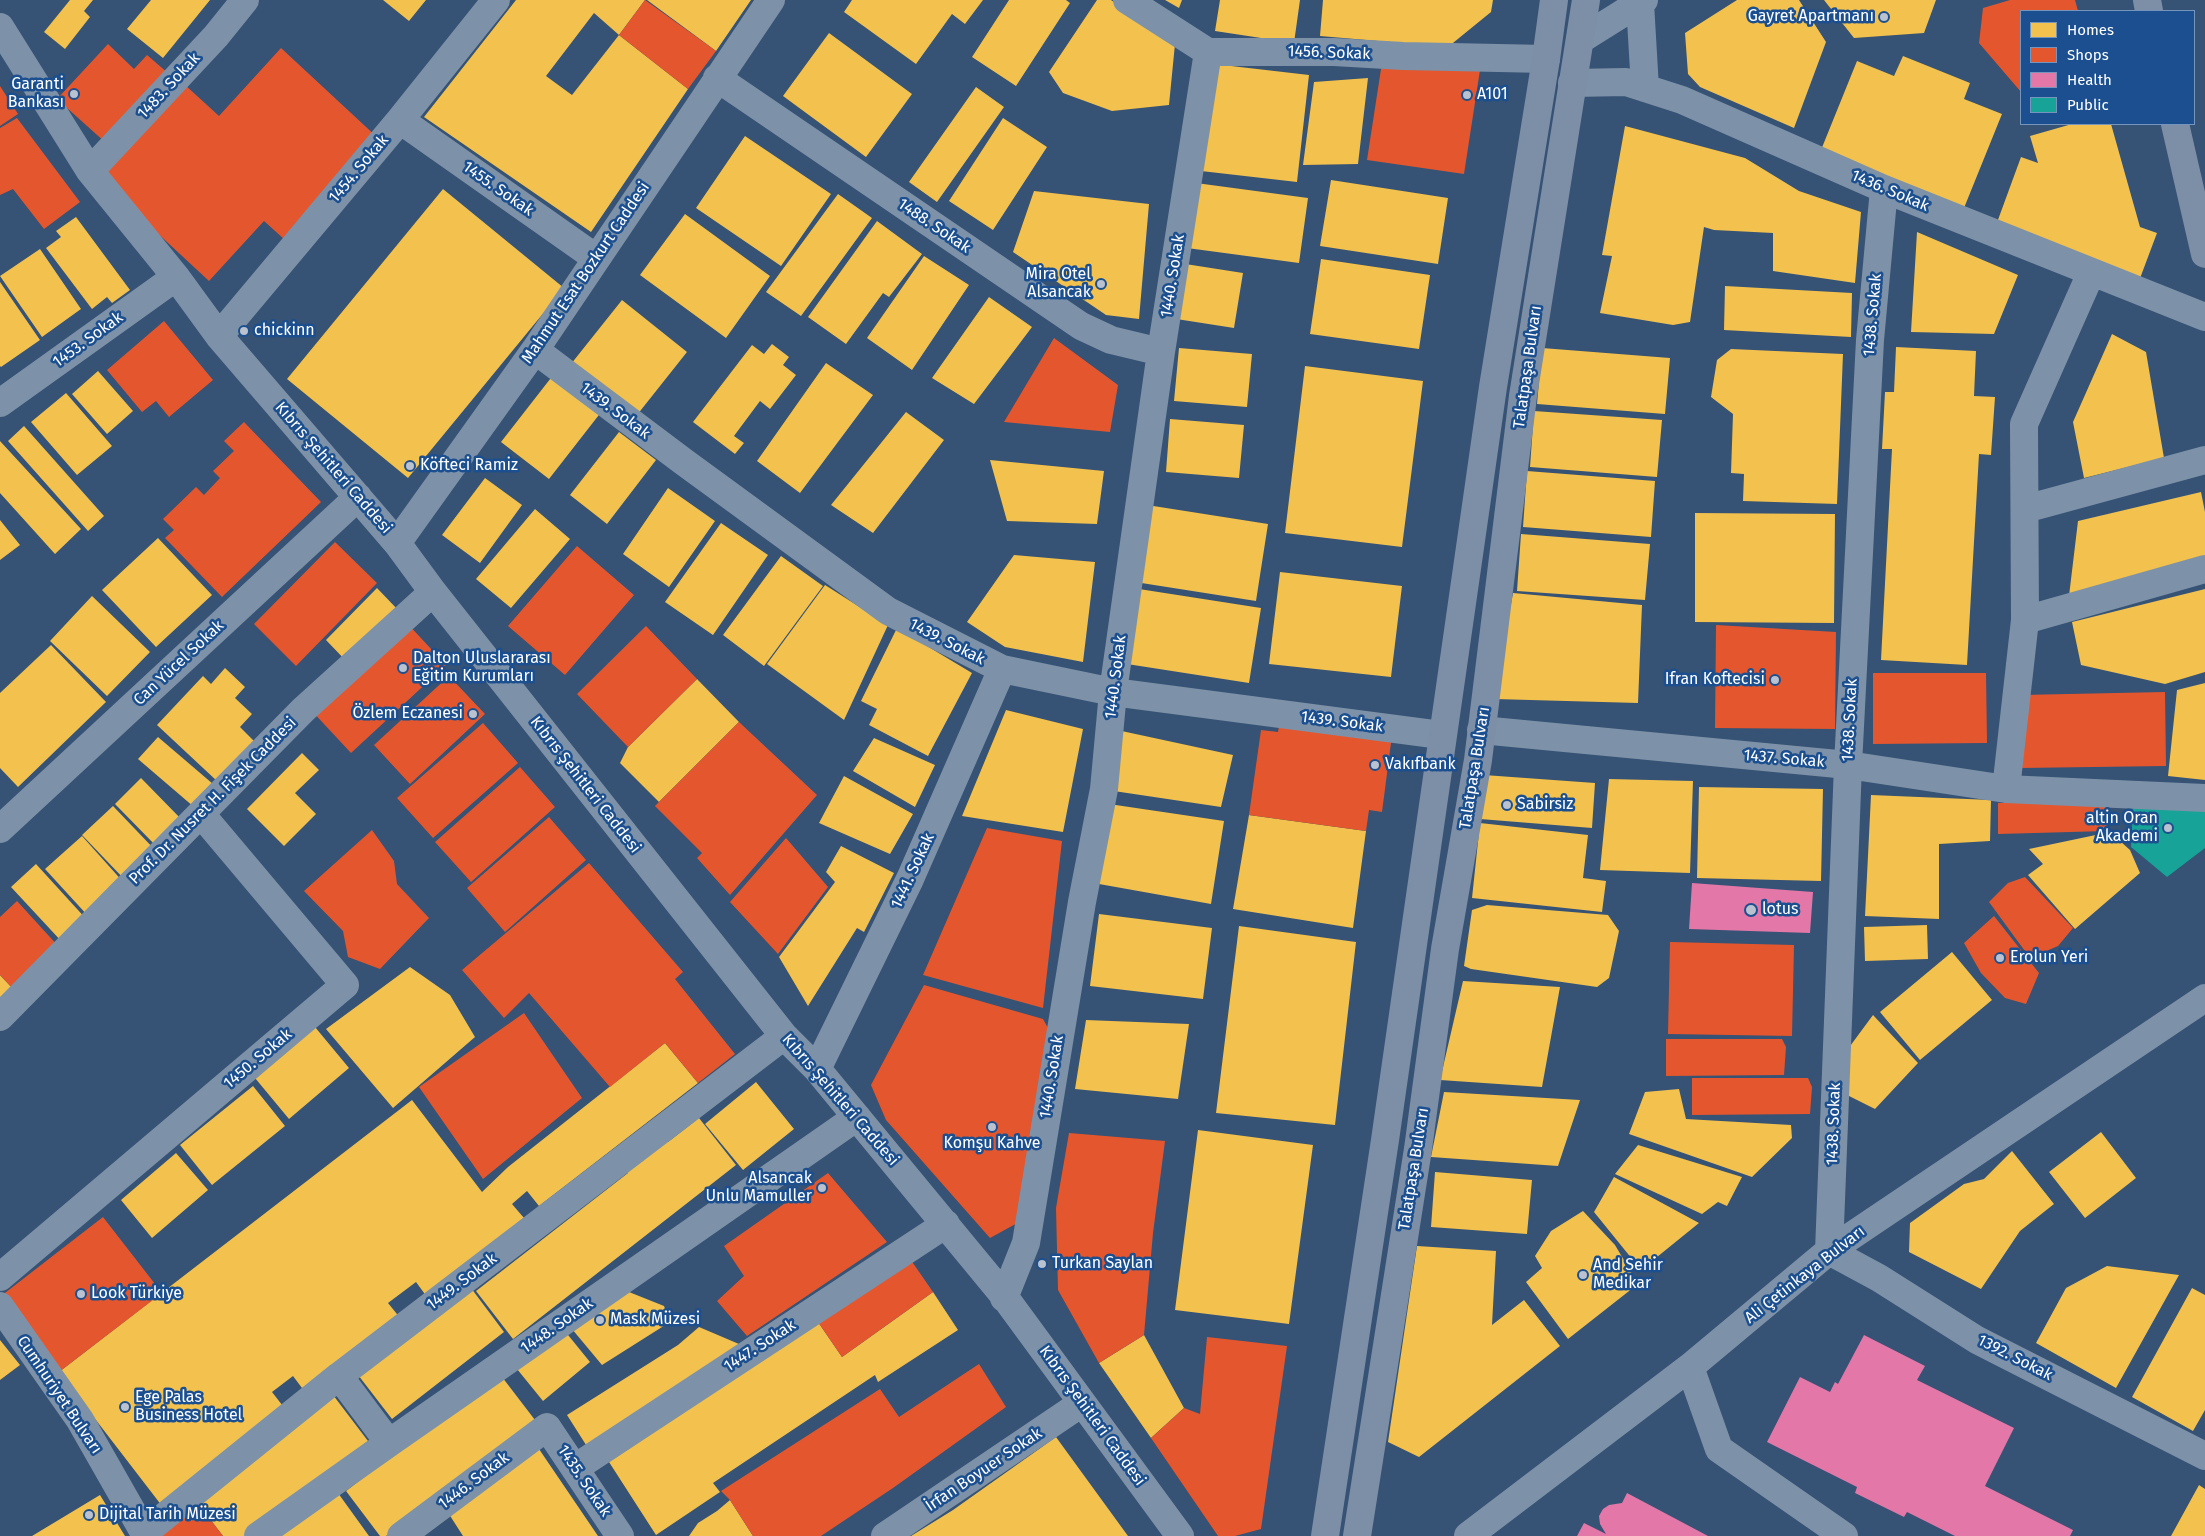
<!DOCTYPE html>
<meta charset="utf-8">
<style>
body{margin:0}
#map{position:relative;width:2205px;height:1536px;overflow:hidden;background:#365274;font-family:"Fira Sans",sans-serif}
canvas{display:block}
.legend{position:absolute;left:2020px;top:10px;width:175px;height:115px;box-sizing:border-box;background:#1b4f8f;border:1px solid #7695bc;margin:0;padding:6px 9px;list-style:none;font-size:15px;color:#fff}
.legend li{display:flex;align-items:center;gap:10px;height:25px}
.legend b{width:25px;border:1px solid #7695bc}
</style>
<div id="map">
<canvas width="2205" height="1536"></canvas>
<ul class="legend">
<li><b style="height:14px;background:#f2c14e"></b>Homes</li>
<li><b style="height:14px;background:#e4572e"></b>Shops</li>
<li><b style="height:14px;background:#e377a8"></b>Health</li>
<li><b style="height:14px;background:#17a398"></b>Public</li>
</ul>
</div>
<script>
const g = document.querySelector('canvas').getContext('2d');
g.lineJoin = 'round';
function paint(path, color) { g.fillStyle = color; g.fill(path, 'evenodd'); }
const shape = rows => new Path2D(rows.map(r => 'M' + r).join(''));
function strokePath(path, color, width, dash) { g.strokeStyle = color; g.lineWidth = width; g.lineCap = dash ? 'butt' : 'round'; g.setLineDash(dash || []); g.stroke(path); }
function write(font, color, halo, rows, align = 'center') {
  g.font = font + ' "Fira Sans",sans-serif'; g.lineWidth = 5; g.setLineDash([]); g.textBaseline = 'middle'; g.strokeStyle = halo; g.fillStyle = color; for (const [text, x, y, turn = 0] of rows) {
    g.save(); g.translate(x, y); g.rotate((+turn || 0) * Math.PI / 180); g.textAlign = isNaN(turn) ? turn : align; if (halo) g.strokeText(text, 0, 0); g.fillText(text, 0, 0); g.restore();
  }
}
const homes = shape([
 [70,0,93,0,84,11,90,17,65,49,44,32],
 [151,0,210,0,163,58,127,29],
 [383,0,426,0,409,21],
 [516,0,645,0,619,35,594,13,546,76,572,95,619,35,688,89,591,232,424,117],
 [647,0,751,0,716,51],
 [852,0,983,0,965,24,952,14,916,64,844,12],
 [1009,0,1066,0,1070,3,1016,86,972,57],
 [1097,0,1111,0,1175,44,1169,105,1112,111,1063,93,1049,72],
 [1165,0,1182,0,1179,8],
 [1220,0,1300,0,1294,43,1215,31],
 [1323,0,1493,0,1491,12,1448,47,1320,36],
 [1737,0,1799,0,1826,42,1794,128,1700,87,1688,74,1685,33],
 [1824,0,1936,0,1924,33,1854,38],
 [829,33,912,94,866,157,783,96],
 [1903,56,1970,83,1964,99,2002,114,1964,208,1821,150,1857,61,1894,76],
 [1214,64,1309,75,1297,182,1201,171],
 [1368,78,1358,164,1303,165,1314,82],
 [976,87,1004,107,937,202,909,182],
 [1003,118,1047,147,993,230,949,201],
 [2072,124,2111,124,2140,227,2157,233,2139,281,1995,228,2021,157,2038,163,2030,136],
 [1625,126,1745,158,1799,191,1861,212,1855,283,1773,271,1773,233,1714,230,1704,227,1690,322,1673,325,1600,313,1612,256,1602,255],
 [745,136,831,194,781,266,696,208],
 [1331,180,1448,198,1438,264,1320,246],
 [1196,183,1308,198,1299,263,1187,248],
 [443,189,564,288,408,478,287,379],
 [1034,191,1149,204,1139,319,1106,315,1013,252],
 [838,194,872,218,801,316,766,292],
 [685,214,770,276,726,338,640,275],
 [76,217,130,290,112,303,107,297,92,309,46,248,61,237,56,231],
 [877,221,922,254,889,297,883,293,846,344,808,317],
 [1917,232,2018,275,1994,334,1911,332],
 [40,249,81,309,42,337,0,276],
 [924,256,969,285,912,370,867,338],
 [1321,259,1430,275,1419,349,1310,334],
 [1179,263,1243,273,1234,328,1170,318],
 [0,282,40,340,1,367,0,366],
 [1725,286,1852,293,1851,337,1724,330],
 [989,297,1032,327,974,404,932,378],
 [622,300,687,352,637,415,571,364],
 [2112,334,2146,352,2164,458,2084,478,2073,422],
 [772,344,789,357,783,365,796,375,770,409,760,401,734,436,744,443,735,454,693,422,752,345,764,354],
 [1896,347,1976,351,1974,396,1995,397,1991,455,1979,454,1967,665,1881,660,1892,449,1882,449,1885,392,1894,392],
 [1179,348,1252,354,1247,407,1174,401],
 [1542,348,1670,358,1665,414,1537,404],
 [1731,349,1843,354,1837,504,1743,501,1744,474,1731,473,1733,414,1711,397,1717,360],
 [826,363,873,395,800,493,757,461],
 [1305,366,1423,381,1402,547,1285,533],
 [98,371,133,411,107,434,72,394],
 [554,374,602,411,549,479,501,442],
 [66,393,112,446,77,475,31,422],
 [1534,411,1662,420,1657,477,1530,467],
 [906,412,944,440,873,533,831,505],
 [1170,419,1244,425,1239,478,1166,472],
 [24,426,104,516,88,531,8,441],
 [619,432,656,460,607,524,570,495],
 [0,441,81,529,55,554,0,493],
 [990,460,1104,471,1097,524,1007,521],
 [1527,471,1655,481,1651,537,1523,527],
 [485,478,522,505,480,563,442,535],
 [668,488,715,521,669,587,623,554],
 [2201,492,2205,512,2205,564,2069,596,2078,521],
 [1147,505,1268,524,1256,601,1135,582],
 [535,509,570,539,511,608,476,579],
 [1695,513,1835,514,1834,623,1695,622],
 [0,520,20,545,0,560],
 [721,523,768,555,713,635,665,602],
 [1521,534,1650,544,1645,600,1517,591],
 [158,538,212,595,156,647,102,590],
 [1014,555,1095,562,1083,662,1005,647,967,622],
 [781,556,823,586,764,666,723,635],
 [1280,572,1402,586,1391,677,1269,664],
 [825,585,888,625,844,720,767,664],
 [377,588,400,612,348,663,326,640],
 [1139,589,1261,608,1249,683,1127,664],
 [2205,589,2205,672,2165,684,2081,665,2072,622],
 [1513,593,1642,605,1638,703,1494,699],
 [92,596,150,652,107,696,50,641],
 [897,628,972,673,928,756,869,725,877,709,861,701],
 [51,645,106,702,18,787,0,768,0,693],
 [225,668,245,687,235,698,252,714,240,727,255,742,218,782,157,725,203,676,211,684],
 [697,679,739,722,659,802,620,763,628,747],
 [2205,683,2205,780,2168,776,2177,690],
 [1006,710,1083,729,1063,832,962,816],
 [1117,730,1233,755,1221,807,1107,790],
 [158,737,213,784,194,807,138,759],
 [874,738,935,765,915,807,853,771],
 [302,753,319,770,295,793,316,814,284,846,247,809],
 [1484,775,1595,783,1592,828,1480,819],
 [844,776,913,814,890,854,819,823],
 [141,778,186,824,160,850,115,804],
 [1609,779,1693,781,1690,873,1600,870],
 [1699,787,1823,789,1821,881,1697,878],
 [1871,795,1991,800,1990,841,1939,844,1939,919,1865,916],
 [1109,804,1224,821,1211,904,1099,884],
 [113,806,157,852,127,882,82,835],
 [1249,815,1366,831,1353,928,1233,909],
 [1480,823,1588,835,1583,878,1606,881,1602,912,1472,898],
 [2110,832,2130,850,2140,873,2075,929,2028,875,2043,864,2029,849],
 [82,836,125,884,89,917,45,869],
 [841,846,894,873,864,932,857,928,808,1006,779,957,835,882,826,872],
 [36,864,88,921,63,943,11,887],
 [1487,905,1608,915,1619,931,1609,978,1597,987,1471,969,1464,966,1472,910],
 [1099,914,1212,928,1203,999,1090,986],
 [1927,925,1928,959,1865,961,1864,927],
 [1239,926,1356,942,1335,1125,1216,1113],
 [1952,952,1992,1000,1920,1060,1880,1012],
 [410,967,450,995,475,1037,393,1108,326,1029],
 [0,975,14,990,0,1004],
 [1463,981,1560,987,1542,1087,1440,1080],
 [1873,1015,1918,1063,1875,1109,1843,1093,1842,1057],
 [1086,1020,1189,1024,1178,1099,1075,1089],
 [315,1027,349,1068,289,1119,255,1078],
 [665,1043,698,1083,539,1206,527,1191,512,1204,524,1218,427,1297,416,1282,388,1303,401,1319,305,1392,293,1376,272,1392,286,1410,162,1506,59,1372,412,1100,482,1192,508,1167],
 [756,1082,794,1129,743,1170,705,1124],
 [253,1086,285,1126,212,1185,180,1145],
 [1679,1089,1686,1119,1791,1125,1792,1138,1752,1177,1629,1134,1645,1092],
 [1444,1092,1580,1100,1558,1166,1431,1157],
 [699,1118,736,1165,513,1339,476,1291,628,1173,623,1167,664,1136,668,1142],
 [1198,1130,1313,1145,1289,1324,1175,1310],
 [2101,1132,2136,1178,2085,1218,2049,1172],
 [1638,1145,1742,1177,1727,1206,1718,1202,1702,1214,1615,1174],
 [2012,1151,2054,1204,2020,1231,1981,1289,1909,1252,1910,1223,1964,1184,1984,1179],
 [176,1153,208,1190,152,1238,121,1200],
 [1435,1172,1532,1180,1527,1234,1431,1227],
 [1614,1177,1699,1223,1641,1270,1594,1212],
 [1583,1211,1615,1245,1638,1284,1568,1339,1526,1282,1542,1268,1535,1256,1551,1231],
 [1417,1246,1496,1251,1492,1325,1524,1300,1560,1346,1419,1457,1388,1442],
 [2107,1266,2179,1275,2116,1388,2036,1343,2066,1288],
 [468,1284,504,1332,392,1419,355,1371],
 [2192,1288,2205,1295,2205,1410,2193,1431,2132,1397],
 [624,1290,664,1306,670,1322,602,1365,572,1329],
 [933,1292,958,1330,878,1382,875,1375,713,1483,720,1492,656,1535,609,1462,818,1322,842,1357],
 [699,1327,746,1347,588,1448,567,1415,678,1345],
 [564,1330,590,1362,543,1401,517,1369],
 [1144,1335,1184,1408,1151,1438,1099,1363],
 [0,1340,20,1365,0,1380],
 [499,1373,535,1420,386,1536,380,1536,346,1491],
 [330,1391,368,1441,245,1536,223,1536,193,1497],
 [1056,1437,1128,1536,911,1536,953,1510],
 [539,1449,598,1536,463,1536,447,1511],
 [2199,1485,2205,1489,2205,1536,2171,1536],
 [338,1493,369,1536,277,1536],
 [100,1495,125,1536,32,1536],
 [730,1500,753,1536,689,1536,698,1523,717,1511]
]);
const shops = shape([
 [645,0,716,51,688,89,619,35],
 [2010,0,2075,0,2078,11,2021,11,2021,92,1979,43,1983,8],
 [108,44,134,69,147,55,169,74,106,143,57,99],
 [281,48,379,139,285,240,264,221,209,281,97,177,184,84,219,116],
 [1383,56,1480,70,1464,174,1367,160],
 [0,86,18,114,0,126],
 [17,118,80,202,44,229,13,189,0,195,0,128],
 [164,321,213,380,169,417,156,401,142,412,107,370],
 [1054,338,1118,385,1110,432,1004,422],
 [244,422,321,502,222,597,165,538,174,530,163,519,196,487,204,495,220,478,213,471,234,451,224,441],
 [335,542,377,583,296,666,254,624],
 [577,546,634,595,565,675,508,626],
 [406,622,446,665,351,753,311,710],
 [1716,625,1836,632,1835,729,1715,728],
 [646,626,697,679,628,747,577,694],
 [1873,673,1986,673,1987,743,1873,744],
 [449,676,485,714,410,784,374,745],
 [2165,692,2166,766,2020,768,2020,695],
 [1280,720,1392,735,1382,812,1369,810,1366,831,1249,815,1261,730,1278,732],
 [739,722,817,795,730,895,697,858,702,853,655,806],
 [483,723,518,763,433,838,397,798],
 [520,767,555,807,471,882,435,842],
 [2106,801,2107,831,1998,834,1998,803],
 [549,817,586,860,505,932,467,888],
 [987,828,1062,841,1043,1008,923,975],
 [372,830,394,861,397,884,429,918,380,969,348,957,343,931,304,891],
 [786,838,828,887,778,954,730,902],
 [589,863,683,972,675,979,735,1054,698,1083,665,1043,610,1087,529,993,504,1018,462,970],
 [2025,877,2073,928,2058,946,2030,958,1989,902,2008,883],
 [17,901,59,947,14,990,0,975,0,917],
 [1994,916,2039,973,2026,1004,2005,998,1981,973,1964,943],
 [1670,942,1794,945,1792,1036,1668,1034],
 [924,985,1043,1019,1049,1030,1021,1221,990,1238,886,1120,871,1085],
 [524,1013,582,1098,483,1179,419,1087],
 [1666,1039,1782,1039,1786,1047,1784,1075,1666,1076],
 [1692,1078,1808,1078,1812,1087,1810,1114,1692,1115],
 [1069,1133,1165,1141,1153,1233,1144,1335,1099,1363,1058,1290,1056,1208],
 [828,1173,887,1242,747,1336,717,1301,744,1276,724,1246],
 [103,1217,162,1293,59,1372,1,1296],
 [906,1253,933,1292,842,1357,818,1322],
 [1207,1337,1287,1346,1261,1529,1235,1536,1218,1536,1151,1438,1184,1408,1200,1414],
 [979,1364,1006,1407,893,1488,821,1536,753,1536,730,1500,721,1491,880,1389,899,1417],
 [193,1497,223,1536,155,1536]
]);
const health = shape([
 [1692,883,1813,892,1810,933,1689,929],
 [1864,1335,1925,1366,1917,1380,2014,1428,1985,1486,2073,1530,2070,1536,1955,1536,1907,1512,1904,1517,1855,1493,1857,1487,1767,1442,1800,1377,1830,1392,1835,1382,1838,1384],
 [1627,1493,1708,1536,1577,1536,1584,1523,1606,1534,1600,1524,1599,1516,1603,1509,1609,1505,1622,1503]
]);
const public = shape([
 [2133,805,2205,809,2205,848,2167,877,2131,847]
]);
const minor = shape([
 [1127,0,1208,52,1334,52,1403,56,1546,59],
 [1640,3,1645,88],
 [0,27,90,171,176,277,219,336,397,543,433,592,784,1036,817,1069,1001,1292,1180,1536],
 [1580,40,1644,0],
 [717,78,1081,326,1111,340,1161,352],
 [1572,83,1626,82,1682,100,1884,189,2205,317],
 [400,120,596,258],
 [90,171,216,36,245,0],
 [1884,189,1870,340,1848,765,1829,1251,1879,1278,1977,1340,2205,1456],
 [219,336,400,120,496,0],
 [535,350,684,462,888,611,1002,669,1113,692,1441,735],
 [0,403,176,277],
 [2025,509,2205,460],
 [397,543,535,350,771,0],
 [2025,620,2205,569],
 [1481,730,1848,765,2006,789,2205,798],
 [2006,789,2025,620,2024,424,2091,273],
 [0,829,358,497],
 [0,1017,303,710,433,592],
 [817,1069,910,879,1002,669],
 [0,1277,345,985,201,814],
 [1004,1298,1026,1243,1082,902,1104,789,1113,692,1161,352,1208,52],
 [0,1306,80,1420,146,1536],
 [1690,1367,1719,1449,1844,1536],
 [339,1376,389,1443],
 [575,1468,946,1224],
 [144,1533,339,1376,784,1036],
 [258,1536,389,1443,857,1117],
 [401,1536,547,1427,620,1536],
 [885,1536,1082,1403],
 [1468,1536,1690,1367,1829,1251,2205,998]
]);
const major = shape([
 [2147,0,2149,11],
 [2175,124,2205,254],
 [1325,1536,1385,1140,1493,387,1546,59,1554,0],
 [1357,1536,1418,1149,1445,949,1478,760,1523,396,1586,0]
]);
const markers = [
 [1884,17,5,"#b9c2ce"],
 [74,94,5,"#b9c2ce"],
 [1467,95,5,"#b9c2ce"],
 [1101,284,5,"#b9c2ce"],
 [244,331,5,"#b9c2ce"],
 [410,466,5,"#b9c2ce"],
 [403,668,5,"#b9c2ce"],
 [1775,680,5,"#b9c2ce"],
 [473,714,5,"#b9c2ce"],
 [1375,765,5,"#b9c2ce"],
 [1507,805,5,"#b9c2ce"],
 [2168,828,5,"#b9c2ce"],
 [1751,910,6,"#b9c2ce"],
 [2000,958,5,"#b9c2ce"],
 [992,1127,5,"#b9c2ce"],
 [822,1188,5,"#b9c2ce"],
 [1042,1264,5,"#b9c2ce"],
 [1583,1275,5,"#b9c2ce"],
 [81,1294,5,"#b9c2ce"],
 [600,1320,5,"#b9c2ce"],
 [125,1407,5,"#b9c2ce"],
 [89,1515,5,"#b9c2ce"]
];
const poiNames = [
 ["Gayret Apartmanı",1874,17,"right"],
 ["Garanti",64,85,"right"],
 ["Bankası",64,103,"right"],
 ["A101",1477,95],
 ["Mira Otel",1091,275,"right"],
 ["Alsancak",1091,293,"right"],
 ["chickinn",254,331],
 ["Köfteci Ramiz",420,466],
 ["Dalton Uluslararası",413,659],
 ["Eğitim Kurumları",413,677],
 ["Ifran Koftecisi",1765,680,"right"],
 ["Özlem Eczanesi",463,714,"right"],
 ["Vakıfbank",1385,765],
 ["Sabirsiz",1517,805],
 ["altin Oran",2158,819,"right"],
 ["Akademi",2158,837,"right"],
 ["lotus",1762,910],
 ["Erolun Yeri",2010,958],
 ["Komşu Kahve",992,1144,"center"],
 ["Alsancak",812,1179,"right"],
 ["Unlu Mamuller",812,1197,"right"],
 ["Turkan Saylan",1052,1264],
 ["And Sehir",1593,1266],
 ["Medikar",1593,1284],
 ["Look Türkiye",91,1294],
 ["Mask Müzesi",610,1320],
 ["Ege Palas",135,1398],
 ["Business Hotel",135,1416],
 ["Dijital Tarih Müzesi",99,1515]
];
const streetNames = [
 ["1456. Sokak",1329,53,2],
 ["1483. Sokak",169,86,-47],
 ["1454. Sokak",359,169,-50],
 ["1455. Sokak",498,189,35],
 ["1436. Sokak",1890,191,23],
 ["1488. Sokak",934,226,34],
 ["Mahmut Esat Bozkurt Caddesi",586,273,-56],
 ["1440. Sokak",1173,276,-81],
 ["1438. Sokak",1873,315,-85],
 ["1453. Sokak",88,340,-36],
 ["Talatpaşa Bulvarı",1528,367,-82],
 ["1439. Sokak",615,411,37],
 ["Kıbrıs Şehitleri Caddesi",333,468,49],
 ["1439. Sokak",947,642,27],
 ["Can Yücel Sokak",179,663,-43],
 ["1440. Sokak",1116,677,-83],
 ["1438. Sokak",1850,720,-87],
 ["1439. Sokak",1342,722,7],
 ["1437. Sokak",1784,759,5],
 ["Talatpaşa Bulvarı",1475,768,-81],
 ["Kıbrıs Şehitleri Caddesi",585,785,52],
 ["Prof. Dr. Nusret H. Fişek Caddesi",213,801,-45],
 ["1441. Sokak",913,871,-65],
 ["1450. Sokak",258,1059,-40],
 ["1440. Sokak",1052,1077,-81],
 ["Kıbrıs Şehitleri Caddesi",840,1100,49],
 ["1438. Sokak",1834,1124,-88],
 ["Talatpaşa Bulvarı",1414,1169,-81],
 ["Ali Çetinkaya Bulvarı",1805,1275,-38],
 ["1449. Sokak",462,1282,-37],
 ["1448. Sokak",557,1326,-35],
 ["1447. Sokak",760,1346,-33],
 ["1392. Sokak",2015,1358,27],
 ["Cumhuriyet Bulvarı",59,1395,56],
 ["Kıbrıs Şehitleri Caddesi",1092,1416,54],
 ["İrfan Boyuer Sokak",984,1470,-34],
 ["1446. Sokak",474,1481,-37],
 ["1435. Sokak",584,1481,56]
];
paint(homes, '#f2c14e');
paint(shops, '#e4572e');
paint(health, '#e377a8');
paint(public, '#17a398');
strokePath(minor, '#7d92a8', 28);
strokePath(major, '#7d8ea7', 28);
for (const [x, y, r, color] of markers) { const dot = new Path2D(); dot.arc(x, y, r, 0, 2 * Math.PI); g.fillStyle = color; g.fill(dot); strokePath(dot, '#1b4f8f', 2); }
write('16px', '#fff', '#1b4f8f', poiNames, 'left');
write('16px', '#fff', '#1b4f8f', streetNames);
</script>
